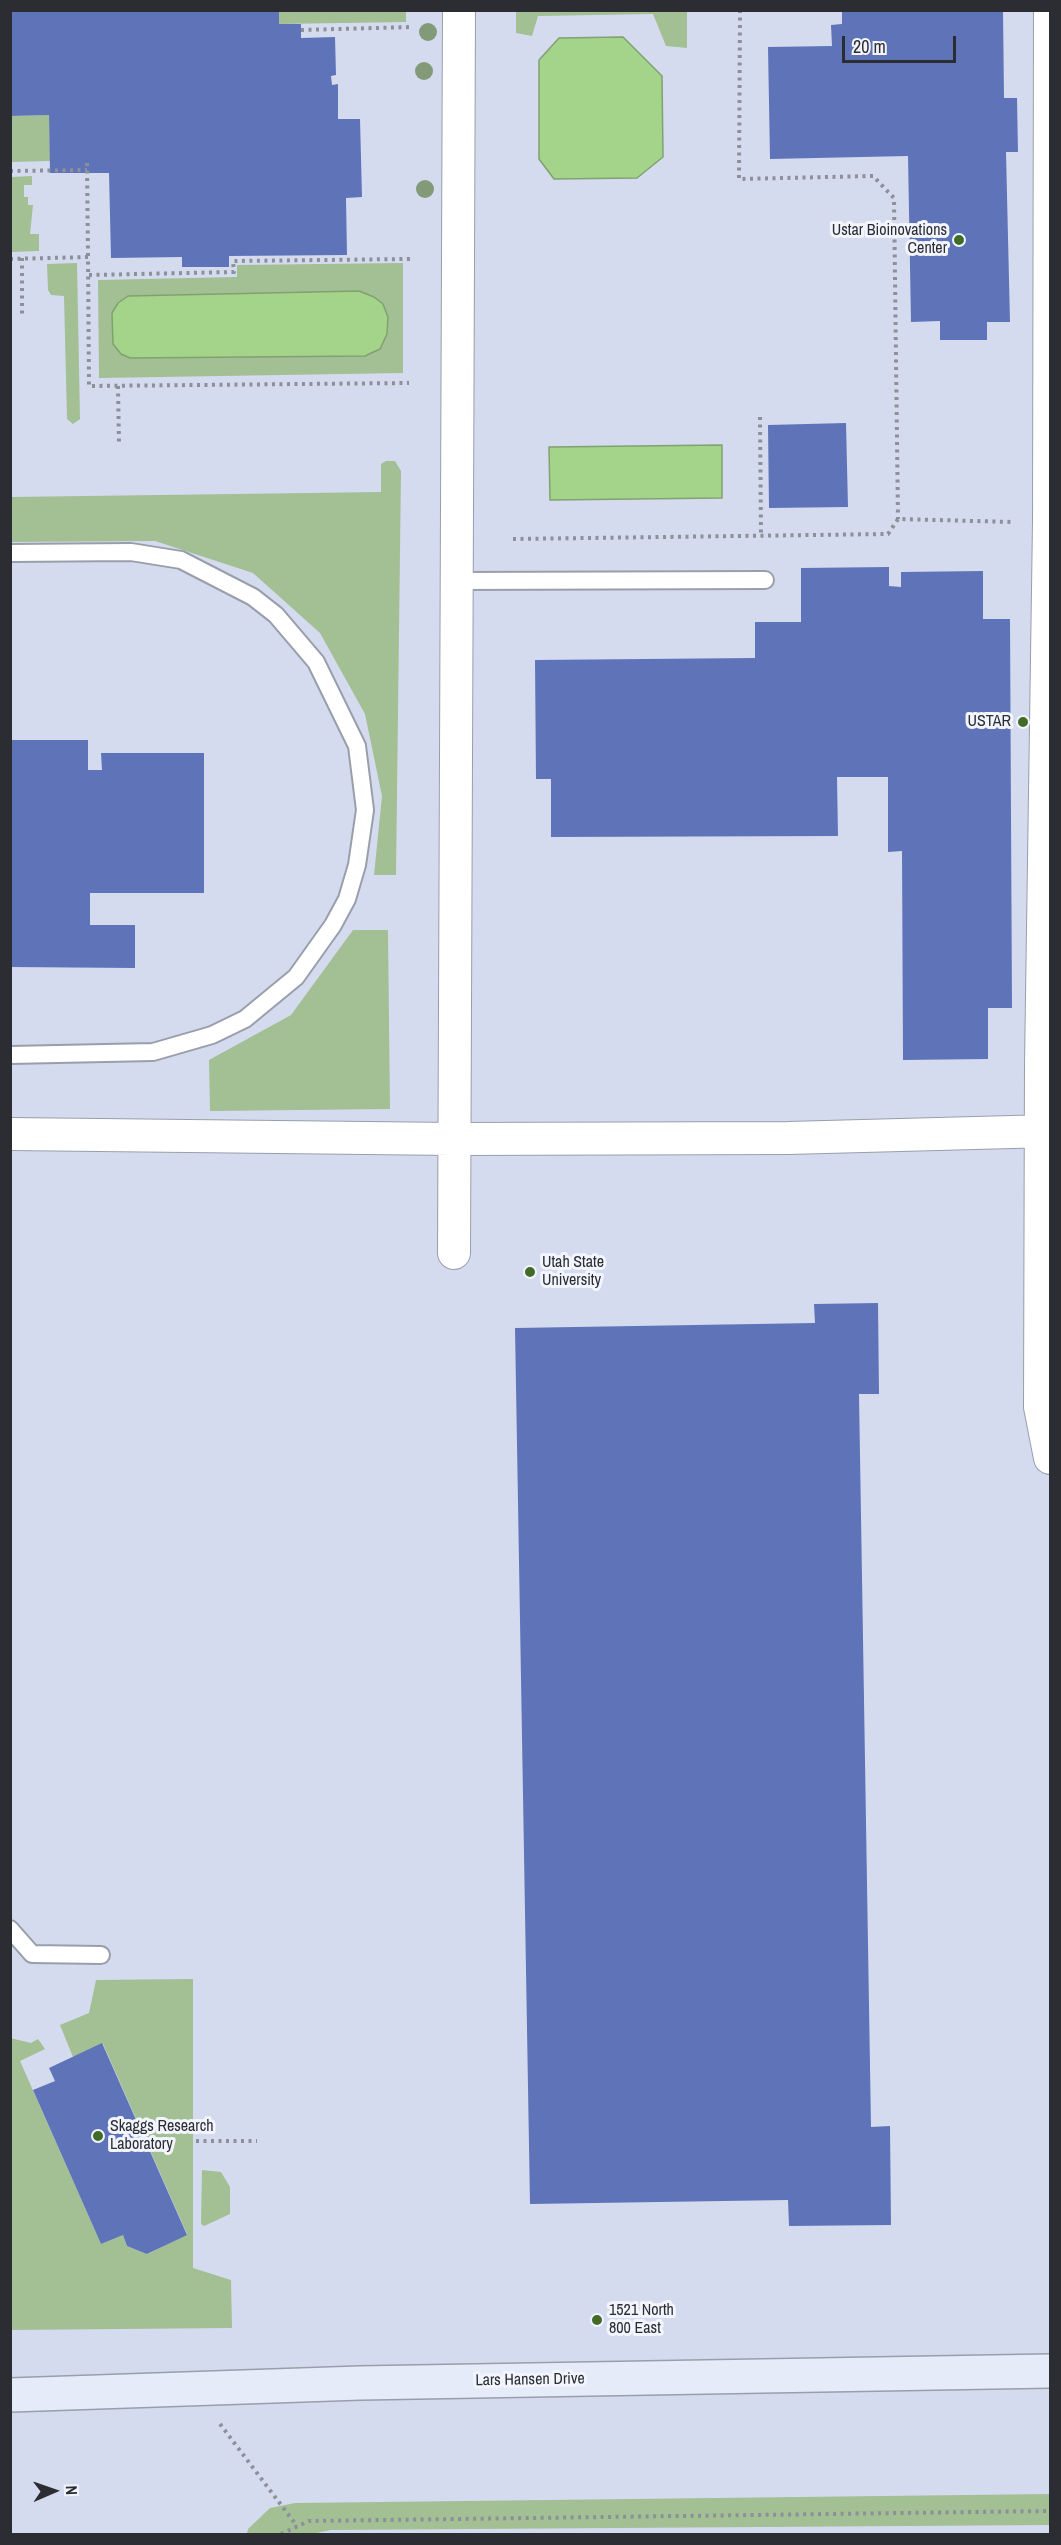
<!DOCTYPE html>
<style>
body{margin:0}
#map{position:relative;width:1061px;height:2545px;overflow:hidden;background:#e3e8f5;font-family:"Archivo Narrow",sans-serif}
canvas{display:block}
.frame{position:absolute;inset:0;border:12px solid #2b2d32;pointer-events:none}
.north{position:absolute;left:24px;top:2461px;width:60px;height:60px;-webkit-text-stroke:4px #f2f5fd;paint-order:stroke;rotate:88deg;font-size:16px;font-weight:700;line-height:24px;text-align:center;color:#2b2d32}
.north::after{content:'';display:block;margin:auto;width:21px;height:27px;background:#2b2d32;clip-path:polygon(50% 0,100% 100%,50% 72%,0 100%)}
.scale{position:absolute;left:842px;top:36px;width:114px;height:27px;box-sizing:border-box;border:3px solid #2b2d32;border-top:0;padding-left:8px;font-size:18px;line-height:21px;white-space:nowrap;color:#2b2d32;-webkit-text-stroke:4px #f2f5fd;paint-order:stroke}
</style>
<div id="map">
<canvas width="1061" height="2545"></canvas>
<div class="frame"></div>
<div class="north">N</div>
<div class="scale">20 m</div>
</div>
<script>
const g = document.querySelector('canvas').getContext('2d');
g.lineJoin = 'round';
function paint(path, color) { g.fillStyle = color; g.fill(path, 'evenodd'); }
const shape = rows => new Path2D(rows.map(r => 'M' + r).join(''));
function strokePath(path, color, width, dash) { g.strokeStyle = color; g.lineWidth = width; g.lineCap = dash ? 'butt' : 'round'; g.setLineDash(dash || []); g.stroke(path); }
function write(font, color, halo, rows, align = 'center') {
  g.font = font + ' "Archivo Narrow",sans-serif'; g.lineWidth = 6; g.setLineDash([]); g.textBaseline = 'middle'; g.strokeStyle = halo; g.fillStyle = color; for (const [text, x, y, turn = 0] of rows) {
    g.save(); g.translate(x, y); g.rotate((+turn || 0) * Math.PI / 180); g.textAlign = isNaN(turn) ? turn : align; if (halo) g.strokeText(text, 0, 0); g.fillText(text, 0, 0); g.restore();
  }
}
const built = shape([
 [11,11,1050,11,1050,2534,11,2534]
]);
const green = shape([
 [279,11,406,11,406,22,279,24],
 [516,11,687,11,687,48,666,46,653,14,538,16,532,36,516,33],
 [49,115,50,161,11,162,10,116],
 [32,176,32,185,24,185,24,197,28,197,28,205,33,205,30,234,39,234,39,251,11,252,11,177],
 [77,263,80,419,73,424,67,419,64,296,51,295,48,290,47,264],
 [403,263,403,373,99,378,98,280,237,277,237,265],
 [386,461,395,461,401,471,396,875,374,875,382,796,365,714,320,633,253,573,155,541,10,542,11,497,381,492,381,464],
 [353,930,388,930,390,1109,210,1111,209,1060,291,1015],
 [193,1979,193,2268,231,2280,232,2328,11,2330,10,2038,31,2043,38,2039,45,2049,20,2061,101,2244,123,2235,127,2246,148,2254,187,2234,103,2044,73,2057,60,2025,89,2013,96,1980],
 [202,2170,221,2172,230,2187,230,2214,204,2226,201,2224],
 [1050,2494,1050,2525,331,2530,311,2534,247,2534,248,2529,270,2508,295,2503]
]);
const water = shape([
 [623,37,662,76,663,157,637,178,554,179,539,159,539,60,559,38,623,37],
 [359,291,374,297,383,304,388,317,387,334,380,349,365,356,130,358,121,354,113,344,112,313,118,303,128,296,359,291],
 [722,445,722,498,550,500,549,447,722,445]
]);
const building = shape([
 [10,10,279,10,279,24,301,24,301,38,335,37,336,75,331,76,332,85,338,84,338,119,360,119,362,197,346,198,347,255,229,256,229,267,182,267,182,257,111,258,109,173,50,173,49,115,10,116],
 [842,10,1003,10,1004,98,1017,98,1018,152,1006,152,1010,322,987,322,987,340,940,340,940,321,911,322,908,156,770,159,768,47,832,46,831,25,842,24],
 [846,423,848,507,769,508,768,425],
 [889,567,889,586,901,587,901,572,983,571,983,619,1010,619,1012,1008,988,1008,988,1059,903,1060,902,851,888,852,888,777,837,777,838,836,551,837,551,779,536,779,535,660,755,658,755,622,801,622,801,568],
 [10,740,88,740,88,770,102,770,101,753,204,753,204,893,90,893,90,925,135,925,135,968,10,967],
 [878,1303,879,1394,859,1394,871,2127,890,2126,891,2225,789,2226,788,2200,530,2204,515,1328,815,1323,814,1304],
 [102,2043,187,2235,147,2254,127,2246,123,2235,101,2244,33,2090,55,2081,49,2068]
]);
const path = shape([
 [740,10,739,179,873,176,894,198,898,519],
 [301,30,413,27],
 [87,163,88,257],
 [10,171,87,170],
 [22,258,22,316],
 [10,259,88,257,89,386,409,383],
 [89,275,234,272,233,261,410,259],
 [118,386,119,444],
 [760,417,761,536],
 [513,539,888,534,898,519,1013,522],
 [196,2141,257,2141],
 [220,2424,297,2526],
 [281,2534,309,2521,1050,2511]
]);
const service = shape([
 [10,553,131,552,181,560,253,597,276,615,316,662,357,746,365,810,357,865,347,899,333,925,296,977,245,1019,212,1035,153,1052,10,1055],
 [456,581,765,580],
 [10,1929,32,1954,101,1955]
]);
const minor = shape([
 [1050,10,1049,522,1041,1064,1040,1407,1050,1458],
 [10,1134,454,1139,788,1138,1050,1131],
 [454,1253,459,10]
]);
const secondary = shape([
 [10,2395,360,2383,1050,2371]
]);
const trees = [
 [428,32],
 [424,71],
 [425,189]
];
const markers = [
 [959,240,6,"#426b27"],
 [1023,722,6,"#426b27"],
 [530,1272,6,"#426b27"],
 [98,2136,6,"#426b27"],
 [597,2320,6,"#426b27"]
];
const poiNames = [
 ["Ustar Bioinovations",947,231,"right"],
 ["Center",947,249,"right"],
 ["USTAR",1011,722,"right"],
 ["Utah State",542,1263],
 ["University",542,1281],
 ["Skaggs Research",110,2127],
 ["Laboratory",110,2145],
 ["1521 North",609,2311],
 ["800 East",609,2329]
];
const streetNames = [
 ["Lars Hansen Drive",530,2380,-1]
];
paint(built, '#d5dbef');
paint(green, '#a3bf94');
paint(water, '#a4d38a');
strokePath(water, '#80a170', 1.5);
paint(building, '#5f73b8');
strokePath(service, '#999eab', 20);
strokePath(minor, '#999eab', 34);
strokePath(secondary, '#999eab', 36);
strokePath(path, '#8c9099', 4, [3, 4.5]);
strokePath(service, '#fff', 16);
strokePath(minor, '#fff', 32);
strokePath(secondary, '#e6ebf9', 33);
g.fillStyle = '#829a78';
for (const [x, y] of trees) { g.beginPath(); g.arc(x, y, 9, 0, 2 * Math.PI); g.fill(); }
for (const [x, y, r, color] of markers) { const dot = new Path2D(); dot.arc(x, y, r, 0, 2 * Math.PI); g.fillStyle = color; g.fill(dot); strokePath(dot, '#f2f5fd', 2); }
write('16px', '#2b2d32', '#f2f5fd', poiNames, 'left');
write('16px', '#2b2d32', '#f2f5fd', streetNames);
</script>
